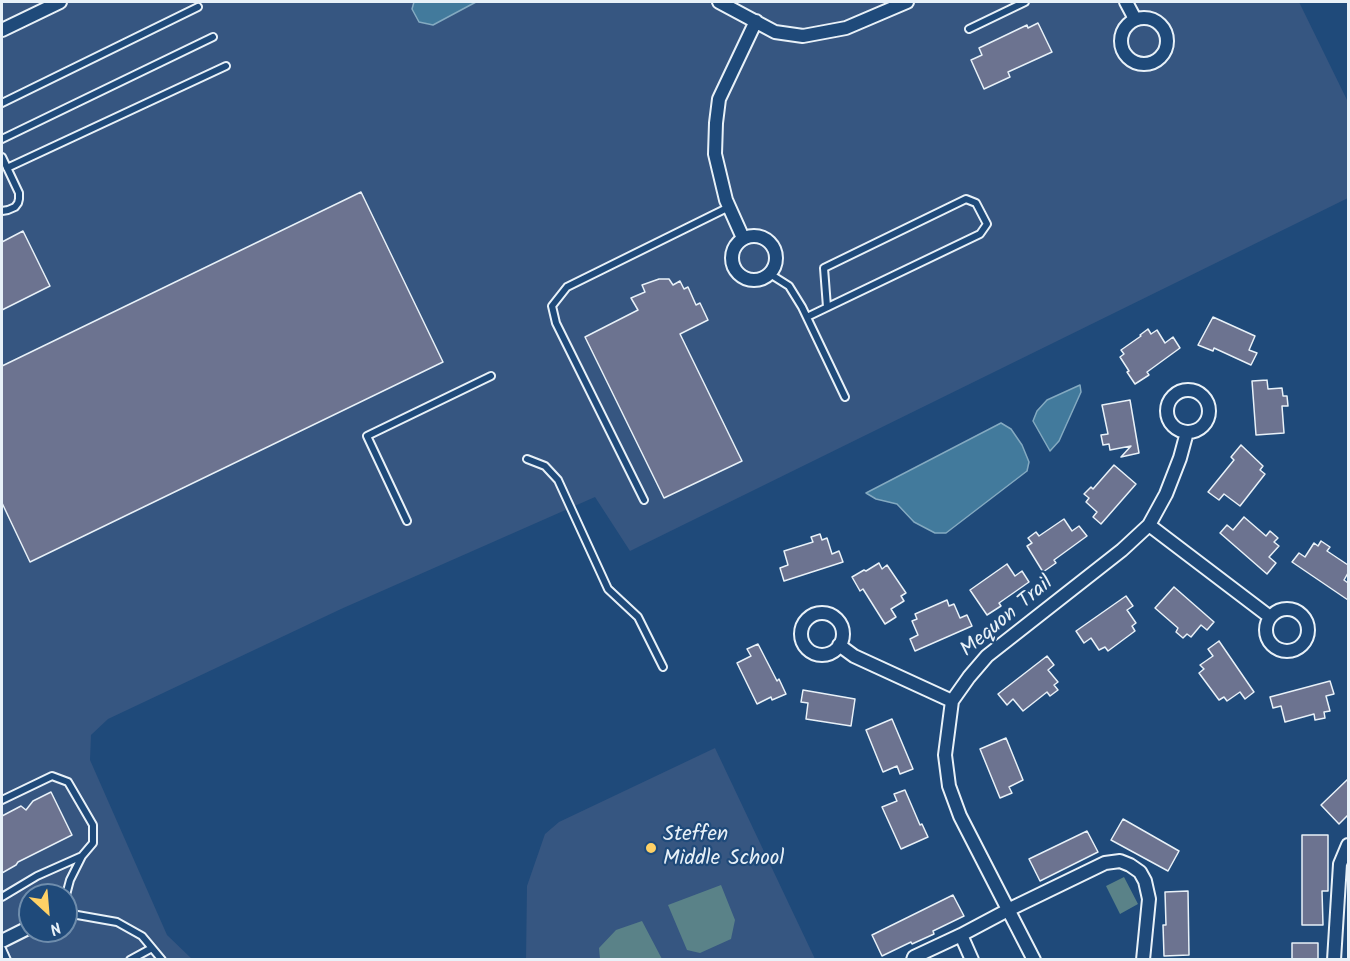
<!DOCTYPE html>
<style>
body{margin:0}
#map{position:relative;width:1350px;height:961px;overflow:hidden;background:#1f4a7a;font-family:Kalam,sans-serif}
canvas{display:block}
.frame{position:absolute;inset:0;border:3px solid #e8f1f8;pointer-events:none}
.north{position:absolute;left:18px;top:883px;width:60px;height:60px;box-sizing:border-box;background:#1f4a7a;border:2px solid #6f8dac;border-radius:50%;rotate:154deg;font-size:16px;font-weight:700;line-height:24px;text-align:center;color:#e8f1f8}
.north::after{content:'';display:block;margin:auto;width:21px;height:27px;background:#ffd166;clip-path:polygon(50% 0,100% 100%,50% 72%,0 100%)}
</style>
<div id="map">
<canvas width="1350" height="961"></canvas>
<div class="frame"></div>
<div class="north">N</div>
</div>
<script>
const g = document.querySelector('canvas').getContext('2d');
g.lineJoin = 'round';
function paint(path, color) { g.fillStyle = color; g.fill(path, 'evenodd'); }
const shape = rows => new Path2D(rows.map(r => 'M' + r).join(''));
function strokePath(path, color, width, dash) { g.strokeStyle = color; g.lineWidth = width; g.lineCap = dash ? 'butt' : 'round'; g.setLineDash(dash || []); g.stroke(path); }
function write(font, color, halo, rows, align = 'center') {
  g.font = font + ' Kalam,sans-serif'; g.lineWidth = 4.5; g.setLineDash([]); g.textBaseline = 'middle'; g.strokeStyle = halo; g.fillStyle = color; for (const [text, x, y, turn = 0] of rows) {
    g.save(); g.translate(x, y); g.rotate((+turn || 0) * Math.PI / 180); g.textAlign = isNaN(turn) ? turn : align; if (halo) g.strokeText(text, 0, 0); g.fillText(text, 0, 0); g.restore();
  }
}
const built = shape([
 [2,2,1299,2,1348,102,1348,198,630,551,595,497,341,609,108,719,91,735,90,760,167,935,192,959,2,960],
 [30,895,66,895,66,931,30,931],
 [715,748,815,959,526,960,527,886,545,834,559,822]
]);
const green = shape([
 [1124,877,1138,904,1120,914,1106,886],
 [721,885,735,920,731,939,700,953,687,950,668,905],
 [642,921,662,959,600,959,599,948,616,930]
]);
const water = shape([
 [414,2,476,2,433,25,419,22,412,9,414,2],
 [1080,385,1081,392,1059,441,1050,451,1033,421,1037,411,1047,400,1080,385],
 [1001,423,1011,429,1022,445,1029,462,1027,471,946,533,935,533,914,522,897,504,876,499,866,493,1001,423]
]);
const building = shape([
 [1038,23,1052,52,1008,72,1010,77,984,89,971,60,982,55,979,48,1027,25,1028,28,1038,23],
 [361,192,443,362,30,562,2,503,2,366,361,192],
 [23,231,50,286,2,310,2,242,23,231],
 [659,279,669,279,673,285,680,281,684,289,688,287,696,305,700,303,708,320,680,334,742,461,664,498,585,337,638,310,631,298,645,292,642,285,659,279],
 [1213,317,1255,336,1249,350,1257,353,1251,365,1214,348,1213,351,1198,345,1213,317],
 [1148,329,1151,334,1157,330,1165,343,1173,337,1180,348,1147,372,1149,375,1135,384,1127,372,1129,371,1120,357,1124,354,1121,350,1141,336,1140,335,1148,329],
 [1267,380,1268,389,1282,388,1283,396,1287,396,1288,406,1282,406,1284,433,1256,435,1252,381,1267,380],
 [1130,400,1139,453,1121,457,1131,446,1110,450,1109,444,1103,445,1101,435,1108,434,1102,405,1130,400],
 [1241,445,1263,466,1260,470,1265,474,1240,506,1224,494,1219,500,1208,492,1234,460,1231,457,1241,445],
 [1114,465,1136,484,1101,524,1093,517,1097,512,1086,502,1089,498,1084,494,1091,487,1093,489,1114,465],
 [1244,517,1266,536,1270,531,1278,538,1274,542,1279,546,1269,557,1276,563,1267,574,1220,533,1227,525,1233,530,1244,517],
 [1064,519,1072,531,1079,526,1087,536,1054,560,1056,563,1043,572,1027,546,1032,543,1028,538,1036,532,1039,536,1064,519],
 [820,534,822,540,827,538,832,554,839,551,843,562,784,581,780,568,788,565,784,551,813,542,811,537,820,534],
 [1321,541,1330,547,1327,551,1348,565,1348,573,1344,580,1348,583,1348,600,1292,562,1299,553,1305,557,1314,543,1318,546,1321,541],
 [879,563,882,569,887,565,906,593,901,596,904,601,891,609,896,617,885,624,863,589,860,591,852,577,864,570,866,571,879,563],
 [1007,564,1015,576,1022,571,1029,582,999,603,1001,606,987,615,970,590,1007,564],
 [1174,587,1214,622,1207,630,1201,625,1191,637,1187,634,1183,638,1176,632,1178,628,1155,608,1174,587],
 [1126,596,1133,606,1127,610,1136,623,1132,626,1135,631,1108,651,1105,647,1099,650,1091,638,1084,643,1076,631,1126,596],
 [947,600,949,606,954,604,960,618,967,615,972,626,915,651,910,639,918,635,912,621,917,619,915,614,947,600],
 [1219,641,1254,692,1245,699,1240,692,1227,701,1224,697,1219,700,1199,673,1204,669,1200,665,1213,656,1208,649,1219,641],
 [758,644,777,681,779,679,786,694,772,700,771,697,757,704,737,663,751,656,747,649,758,644],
 [1047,656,1054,665,1048,670,1058,682,1054,685,1058,690,1050,696,1047,692,1023,711,1013,699,1007,705,998,694,1047,656],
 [1330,681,1334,694,1326,696,1330,711,1324,712,1325,718,1315,720,1314,714,1285,722,1281,706,1273,708,1270,697,1330,681],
 [803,690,855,699,851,726,806,719,808,703,801,702,803,690],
 [892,719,913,769,900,774,897,766,883,772,866,730,892,719],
 [1006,738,1023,780,1009,787,1012,793,1000,798,980,749,1006,738],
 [1348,779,1348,815,1339,824,1321,805,1348,779],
 [905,790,920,825,922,824,928,837,901,849,882,807,897,801,894,794,905,790],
 [51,792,72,835,18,862,16,865,2,873,2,816,21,806,26,810,33,801,51,792],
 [1123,819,1179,851,1168,871,1111,840,1123,819],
 [1087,831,1098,852,1040,881,1029,859,1087,831],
 [1302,835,1328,835,1328,891,1322,891,1323,925,1302,925,1302,835],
 [1188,891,1189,955,1164,956,1163,925,1166,925,1165,892,1188,891],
 [953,895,964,916,933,931,934,934,912,944,911,942,882,956,872,935,953,895],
 [1292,943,1318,943,1318,960,1292,960,1292,943]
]);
const lane = shape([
 [969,29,1025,2],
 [2,103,198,7],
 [2,139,213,37],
 [2,157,19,193,19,199,18,203,15,207,8,210,2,211],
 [7,168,226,66],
 [770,274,789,286,802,307,845,397],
 [807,317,980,234,987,224,976,203,966,199,824,268,827,307],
 [527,459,545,466,558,480,608,589,638,617,663,667],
 [644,500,556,323,552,306,567,287,729,207],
 [407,521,367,436,491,376],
 [2,800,52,776,68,782,93,825,93,843,82,856,70,880,66,895],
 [2,897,37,876,82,856],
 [66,913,117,922,142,936,162,960],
 [2,949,7,960],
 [130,960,152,948]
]);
const street = shape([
 [719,2,775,32,803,36,846,28,907,2],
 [1126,2,1135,19],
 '1121 41a23 23 0 1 1 46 0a23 23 0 1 1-46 0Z',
 [2,30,60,2],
 '732 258a22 22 0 1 1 44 0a22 22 0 1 1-44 0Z',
 [743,238,726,200,715,154,716,123,719,99,756,21],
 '1167 411a21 21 0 1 1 42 0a21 21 0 1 1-42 0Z',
 [1149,525,1270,617],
 '1266 630a21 21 0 1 1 42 0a21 21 0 1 1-42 0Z',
 '801 634a21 21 0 1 1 42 0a21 21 0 1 1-42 0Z',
 [839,645,854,656,952,701],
 [961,935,972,960],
 [2,941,30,927],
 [913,960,914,957,961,935,1008,910,1105,863,1120,861,1130,865,1140,872,1145,881,1149,899,1143,960],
 [1034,960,960,816,949,786,945,755,952,701,969,677,987,656,1122,550,1149,525,1166,494,1180,458,1187,432],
 [1334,960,1340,864,1348,845]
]);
const markers = [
 [651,848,6,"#ffd166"]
];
const streetNames = [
 ["Mequon Trail",1008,618,-40]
];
const poiNames = [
 ["Steffen",663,836],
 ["Middle School",663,860]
];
paint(built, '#365681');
paint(green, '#5a8288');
paint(water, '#427a9c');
strokePath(water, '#84aac1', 1.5);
paint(building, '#6c7390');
strokePath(building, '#e8f1f8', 1.5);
strokePath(lane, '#e8f1f8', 10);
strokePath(street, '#e8f1f8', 16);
strokePath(lane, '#1f4a7a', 6);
strokePath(street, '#1f4a7a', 12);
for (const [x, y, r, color] of markers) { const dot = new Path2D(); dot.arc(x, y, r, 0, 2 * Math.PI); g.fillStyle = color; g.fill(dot); strokePath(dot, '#1f4a7a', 2); }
write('21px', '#e8f1f8', '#1f4a7a', streetNames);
write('21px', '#e8f1f8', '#1f4a7a', poiNames, 'left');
</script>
